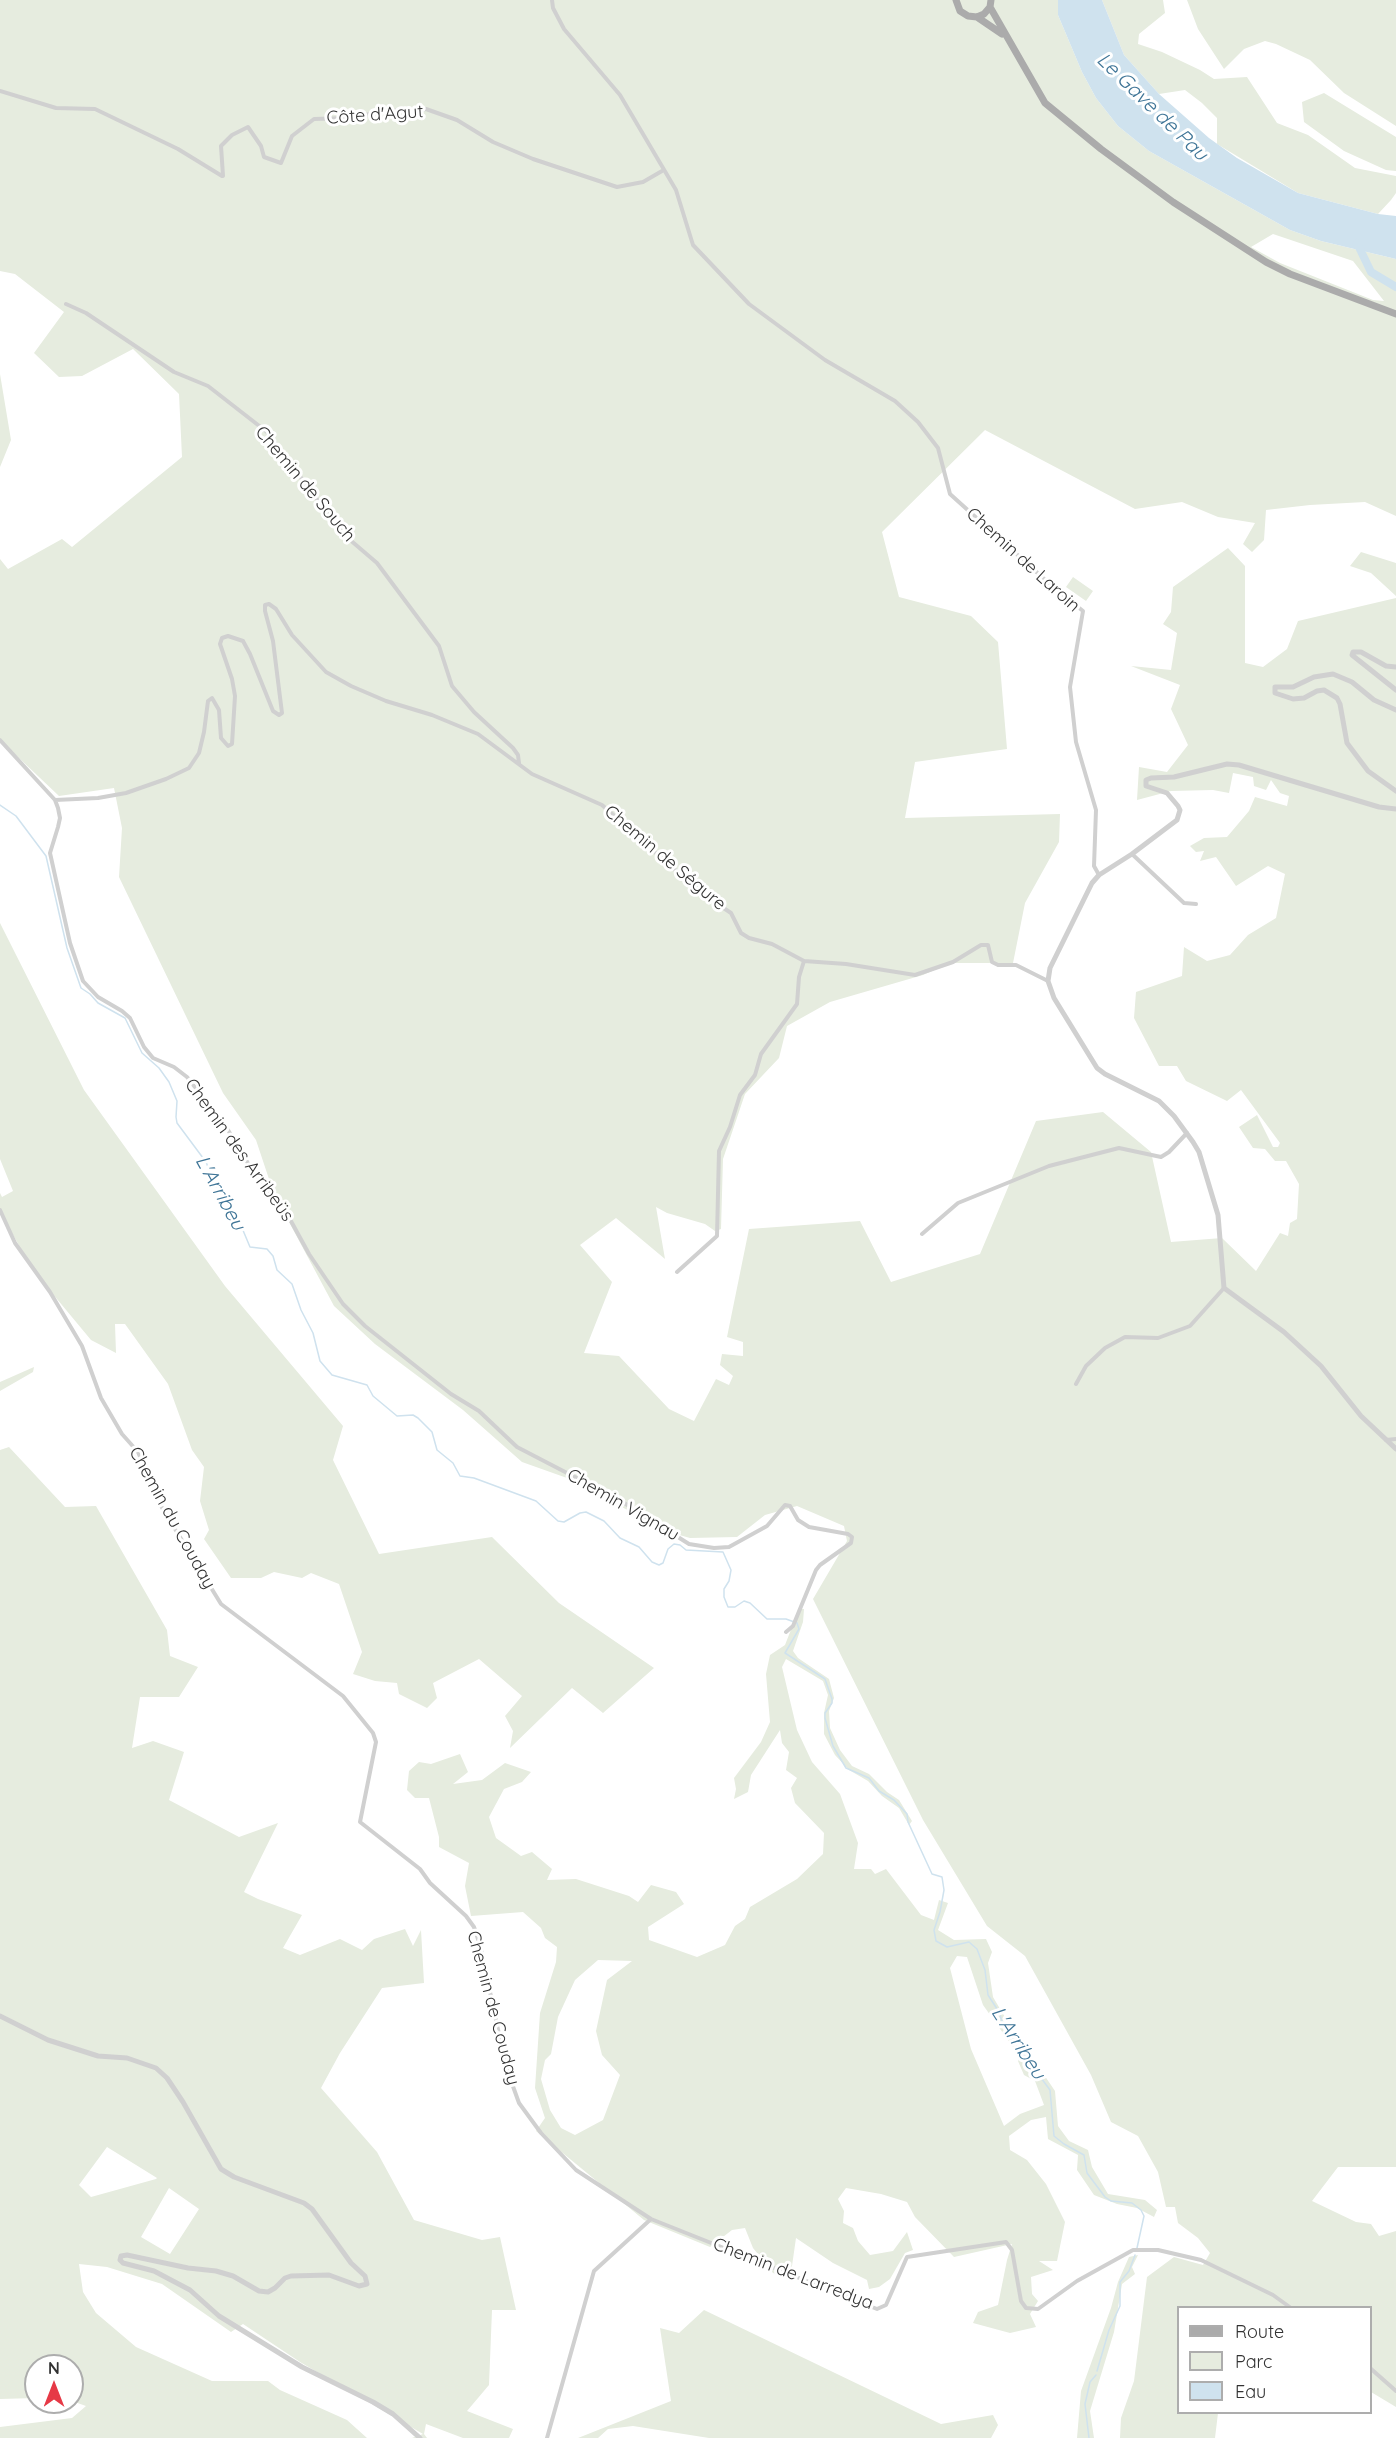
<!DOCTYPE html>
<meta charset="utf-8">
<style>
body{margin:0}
#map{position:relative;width:1396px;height:2438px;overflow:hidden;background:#fff;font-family:Quicksand,sans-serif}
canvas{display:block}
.legend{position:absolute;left:1177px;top:2306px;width:195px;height:108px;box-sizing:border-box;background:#fff;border:2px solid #adadad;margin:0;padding:8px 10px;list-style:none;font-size:18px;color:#333}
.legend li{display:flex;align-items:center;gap:12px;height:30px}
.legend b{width:30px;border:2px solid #adadad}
.north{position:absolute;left:24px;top:2354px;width:60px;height:60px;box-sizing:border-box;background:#fff;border:2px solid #adadad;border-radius:50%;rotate:0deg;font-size:16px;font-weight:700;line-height:24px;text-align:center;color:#333}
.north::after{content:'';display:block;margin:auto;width:21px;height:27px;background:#e63946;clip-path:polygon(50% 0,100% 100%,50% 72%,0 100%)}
</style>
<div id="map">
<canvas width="1396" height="2438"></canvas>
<ul class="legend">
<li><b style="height:8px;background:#ababab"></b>Route</li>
<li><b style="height:16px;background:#e6ecdf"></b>Parc</li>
<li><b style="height:16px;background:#cfe2ee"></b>Eau</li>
</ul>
<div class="north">N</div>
</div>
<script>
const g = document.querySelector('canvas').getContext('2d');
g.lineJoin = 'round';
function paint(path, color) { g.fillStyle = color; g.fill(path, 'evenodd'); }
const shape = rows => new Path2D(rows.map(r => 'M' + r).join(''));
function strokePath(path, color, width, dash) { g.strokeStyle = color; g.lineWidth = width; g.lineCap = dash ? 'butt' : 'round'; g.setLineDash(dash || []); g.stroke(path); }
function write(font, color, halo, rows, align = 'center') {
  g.font = font + ' Quicksand,sans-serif'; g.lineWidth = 6; g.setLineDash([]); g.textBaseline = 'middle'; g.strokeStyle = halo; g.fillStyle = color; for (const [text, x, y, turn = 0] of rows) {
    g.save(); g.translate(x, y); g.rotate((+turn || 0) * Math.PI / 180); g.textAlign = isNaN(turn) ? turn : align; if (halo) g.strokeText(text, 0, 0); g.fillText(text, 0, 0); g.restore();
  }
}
const green = shape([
 [0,0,1058,0,1058,15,1082,72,1096,98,1118,126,1149,151,1290,230,1321,241,1396,259,1396,516,1365,502,1310,505,1266,510,1264,540,1252,552,1243,544,1255,523,1218,517,1182,502,1135,509,985,430,882,532,899,597,971,616,998,642,1007,749,915,762,905,818,1060,814,1059,842,1025,903,1013,963,951,963,923,975,830,1002,787,1026,779,1058,745,1094,723,1159,721,1229,715,1231,705,1224,667,1213,656,1207,665,1259,616,1218,580,1245,612,1282,584,1353,619,1356,669,1409,694,1421,716,1379,729,1385,733,1376,720,1365,722,1354,743,1356,743,1342,727,1337,749,1229,860,1221,891,1282,980,1254,1036,1121,1103,1112,1151,1152,1171,1242,1222,1238,1256,1271,1280,1233,1288,1236,1290,1223,1297,1219,1299,1184,1286,1161,1275,1161,1265,1149,1253,1148,1239,1127,1257,1115,1273,1147,1278,1147,1280,1143,1241,1090,1227,1101,1186,1081,1177,1066,1159,1066,1134,1018,1136,992,1182,976,1184,947,1207,961,1230,955,1248,935,1276,918,1285,874,1268,866,1236,886,1216,857,1200,861,1204,851,1196,852,1190,846,1204,838,1227,837,1249,811,1255,797,1287,806,1289,796,1280,793,1271,780,1266,790,1254,786,1253,777,1233,773,1229,793,1213,790,1171,791,1137,800,1139,767,1167,772,1188,745,1171,709,1180,685,1131,666,1171,670,1177,633,1163,624,1171,612,1173,587,1228,548,1245,566,1245,663,1263,667,1287,649,1298,621,1396,598,1396,2167,1338,2167,1312,2201,1356,2222,1371,2224,1379,2236,1396,2231,1396,2407,1371,2392,1370,2308,1178,2308,1178,2412,1218,2413,1215,2438,1120,2438,1121,2418,1134,2381,1147,2277,1174,2257,1203,2265,1210,2253,1198,2238,1178,2223,1175,2207,1166,2207,1158,2172,1138,2136,1111,2122,1091,2075,1025,1956,987,1926,923,1820,813,1599,847,1541,844,1526,797,1506,765,1515,737,1537,690,1538,669,1532,567,1478,522,1462,463,1410,375,1344,334,1306,274,1194,256,1140,223,1093,119,877,122,828,114,788,59,796,0,740,0,559,8,569,62,539,72,547,182,457,179,394,133,349,82,376,59,377,34,353,64,312,15,274,0,271],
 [1273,234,1353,261,1384,301,1373,300,1280,263,1251,247],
 [1102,0,1163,0,1165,13,1139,34,1138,44,1162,52,1200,70,1214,79,1247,77,1277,123,1308,135,1355,168,1396,176,1396,193,1391,200,1378,214,1298,193,1217,144,1217,118,1202,103,1185,90,1159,94,1124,55],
 [1187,0,1396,0,1396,126,1344,93,1310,60,1276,44,1265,41,1244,49,1224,69,1198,29],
 [1324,93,1396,137,1396,171,1386,170,1344,151,1304,122,1302,102],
 [0,374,11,440,0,467],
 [1361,552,1396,563,1396,596,1371,573,1350,566],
 [1073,577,1093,591,1086,601,1066,587],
 [0,923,84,1090,225,1286,343,1426,333,1460,379,1554,492,1537,559,1603,654,1668,603,1713,572,1688,510,1748,513,1731,505,1716,522,1696,479,1659,433,1683,437,1698,427,1708,399,1694,397,1683,375,1681,353,1674,362,1652,339,1584,311,1573,302,1578,274,1572,261,1578,231,1578,204,1539,209,1530,200,1501,204,1467,192,1450,168,1384,125,1324,115,1324,116,1353,91,1340,47,1287,21,1249,0,1212,0,1193,2,1197,13,1191,0,1159],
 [34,1367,33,1372,0,1391,0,1382],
 [9,1447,65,1507,96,1506,167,1630,170,1656,198,1667,179,1697,140,1697,132,1748,153,1741,184,1752,169,1800,239,1837,278,1823,244,1892,258,1899,302,1915,283,1948,300,1955,340,1939,362,1950,374,1939,405,1929,413,1946,421,1930,424,1983,382,1988,340,2053,321,2088,377,2152,414,2220,482,2240,500,2237,516,2310,492,2310,489,2385,467,2411,513,2429,509,2438,463,2438,426,2424,424,2434,427,2438,412,2438,423,2434,300,2362,243,2324,231,2332,162,2284,107,2267,79,2264,83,2292,96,2313,136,2347,212,2381,268,2381,280,2390,347,2420,367,2438,0,2438,0,2427,72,2418,86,2406,72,2401,72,2366,36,2366,36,2398,0,2399,0,1450],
 [107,2147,157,2178,156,2179,91,2197,79,2185],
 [169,2188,199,2209,170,2254,141,2237],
 [799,1609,804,1609,803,1622,793,1651,798,1658,829,1679,834,1698,829,1711,830,1728,840,1750,852,1766,869,1774,887,1792,899,1800,912,1821,909,1825,899,1808,882,1796,868,1781,849,1770,835,1755,824,1734,824,1713,828,1695,823,1681,786,1659,782,1667,797,1730,812,1762,840,1794,858,1843,854,1869,871,1869,875,1874,886,1869,921,1915,934,1920,939,1900,948,1903,938,1930,954,1940,986,1939,992,1952,988,1963,993,1997,1019,2041,1013,2047,983,2005,967,1957,957,1956,950,1968,971,2049,1004,2126,1020,2114,1044,2105,1035,2081,1024,2075,1018,2061,1026,2048,1055,2091,1058,2126,1069,2141,1088,2150,1092,2167,1108,2194,1145,2200,1157,2210,1154,2217,1137,2208,1117,2204,1094,2195,1077,2170,1078,2155,1048,2139,1046,2117,1031,2120,1009,2136,1010,2150,1027,2160,1046,2184,1065,2222,1057,2261,1039,2261,1053,2270,1031,2277,1032,2294,1038,2301,1030,2314,1036,2327,1010,2333,973,2323,978,2312,998,2305,1007,2260,1012,2244,954,2257,915,2217,907,2202,881,2194,846,2188,838,2199,844,2211,843,2223,853,2228,858,2241,870,2255,893,2251,907,2232,913,2250,905,2253,890,2279,879,2287,869,2289,867,2280,833,2263,796,2238,790,2280,773,2273,753,2248,745,2228,732,2230,710,2247,644,2220,536,2131,545,2118,535,2088,540,2013,556,1962,557,1947,545,1938,541,1928,523,1912,471,1916,465,1886,469,1863,439,1847,439,1837,429,1798,415,1798,407,1790,409,1771,419,1762,431,1764,460,1754,468,1772,453,1784,482,1780,505,1763,531,1772,522,1782,504,1789,489,1817,496,1838,521,1856,532,1852,552,1869,547,1880,576,1879,629,1896,638,1902,651,1885,676,1892,684,1904,648,1927,649,1940,697,1957,725,1945,735,1926,745,1919,750,1907,797,1879,823,1854,824,1833,795,1803,791,1788,797,1778,786,1770,789,1752,782,1743,780,1730,751,1775,748,1792,734,1799,736,1789,734,1778,761,1742,770,1722,766,1674,770,1655,785,1645],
 [598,1960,632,1961,607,1980,596,2031,602,2055,620,2075,603,2120,575,2135,561,2128,550,2110,541,2079,545,2060,551,2054,558,2017,575,1980],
 [1138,2255,1132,2267,1135,2274,1122,2284,1114,2332,1090,2411,1094,2438,1077,2438,1081,2391,1111,2308,1118,2282,1129,2257],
 [704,2310,941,2424,993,2415,998,2425,991,2438,709,2438,633,2426,608,2429,598,2438,578,2438,671,2401,660,2328,679,2333]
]);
const water = shape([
 [1058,0,1102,0,1124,55,1159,94,1209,138,1237,158,1298,193,1378,214,1396,216,1396,259,1321,241,1290,230,1149,151,1118,126,1096,98,1082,72,1058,15]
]);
const stream = shape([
 [0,805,16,816,46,856,67,948,81,988,90,994,98,1003,125,1018,142,1053,159,1068,169,1082,177,1101,176,1117,177,1123,206,1162,216,1187,237,1216,250,1247,267,1249,273,1256,277,1270,292,1284,301,1310,313,1333,320,1361,332,1375,367,1385,373,1396,397,1416,413,1415,418,1418,432,1432,437,1450,453,1463,460,1476,474,1478,536,1501,558,1521,564,1522,580,1513,586,1512,604,1521,620,1538,639,1547,652,1562,659,1565,663,1563,668,1549,674,1544,680,1545,686,1550,723,1552,731,1570,729,1581,724,1589,724,1597,728,1607,735,1607,744,1601,750,1603,767,1619,786,1619,797,1623,799,1629,785,1653,825,1679,832,1699,832,1703,825,1713,825,1718,833,1746,846,1768,869,1778,879,1791,894,1800,907,1814,908,1822,932,1874,942,1877,944,1890,940,1912,934,1930,936,1941,947,1947,969,1942,977,1949,985,1970,988,1995,999,2012,1004,2028,1050,2090,1054,2136,1064,2144,1084,2155,1087,2173,1105,2197,1111,2201,1132,2203,1141,2210,1144,2216,1137,2248],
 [1097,2371,1109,2330,1120,2306,1120,2282,1129,2271,1135,2255],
 [1089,2438,1085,2404,1090,2382,1096,2375]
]);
const river = shape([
 [1357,243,1371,272,1396,287]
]);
const minor = shape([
 [552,0,553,8,564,29,620,95,676,190,693,245,749,304,825,360,895,401,918,422,938,448,950,494,1053,587,1083,611,1070,687,1076,742,1096,810,1094,866,1099,875],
 [0,91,56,108,95,109,178,149,222,176],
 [223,176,221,146,232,135,248,127,261,146,264,157,281,163,292,136,314,119,347,118,387,111,426,109,457,120,493,142,533,159,617,187,643,182,662,171],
 [66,304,86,313,174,372,208,386,267,432,342,533,377,563,439,646,452,686,474,712,513,748,518,755,519,763],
 [0,740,55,800,58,808,60,818,58,827,50,853,70,943,83,981,98,997,122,1011,130,1018,144,1047,153,1058,174,1067,187,1077,225,1125,255,1175,286,1212,309,1254,343,1304,365,1326,451,1394,479,1411,517,1447,621,1501,689,1544,714,1548,729,1547,767,1526,785,1505,790,1506,798,1520,809,1527,848,1534,852,1537,851,1543,820,1565,816,1570,793,1626,786,1632],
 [55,800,98,798,126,793,166,779,189,768,199,753,204,732,208,701,212,698,219,710,221,738,228,746,232,744,235,696,232,679,220,644,222,638,228,636,243,641,250,654,273,711,279,715,282,713,273,641,265,611,265,605,269,604,276,609,292,635,326,672,351,686,386,701,432,715,478,734,532,774,602,805,701,893,731,913,741,933,749,938,772,944,804,961,846,964,915,975,953,962,981,945,988,945,992,962,998,965,1016,965,1048,981],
 [1132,854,1184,903,1196,904],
 [0,1210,15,1243,50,1292,82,1346,101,1398,122,1434,138,1452,161,1506,221,1604,343,1696,373,1733,376,1742,360,1822,420,1869,430,1883,466,1916,474,1927,480,1945,506,2067,519,2103,541,2133,576,2170,651,2219,877,2309,886,2305,907,2257,1006,2242,1012,2250,1021,2301,1026,2308,1038,2309,1077,2281,1133,2250,1158,2250,1201,2260,1273,2295,1291,2308],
 [922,1234,958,1203,1049,1166,1119,1148,1161,1157,1169,1152,1187,1133],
 [677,1272,717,1236,719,1151,730,1127,740,1095,755,1075,761,1054,797,1004,799,977,804,961],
 [1076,1384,1086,1366,1105,1348,1125,1337,1158,1338,1190,1326,1224,1288],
 [1386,1440,1396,1439],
 [1370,2368,1396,2391],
 [547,2438,594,2271,651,2219]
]);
const tertiary = shape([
 [1396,667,1386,666,1361,652,1353,652,1352,655,1396,690],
 [1396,710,1374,700,1352,682,1333,674,1314,677,1293,687,1275,687,1275,693,1293,699,1304,698,1317,691,1324,690,1337,698,1340,704,1347,743,1368,771,1396,791],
 [1396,809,1379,807,1239,765,1227,764,1174,777,1151,778,1146,780,1146,786,1167,793,1178,806,1180,810,1177,820,1132,854,1099,875,1092,883,1050,968,1048,981,1054,998,1097,1068,1105,1074,1159,1101,1174,1116,1193,1142,1199,1152,1218,1215,1224,1288,1284,1332,1321,1366,1361,1416,1396,1449],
 [0,2016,48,2040,98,2056,127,2058,156,2068,167,2078,183,2102,221,2169,234,2177,304,2203,312,2209,351,2263,365,2276,367,2284,359,2286,329,2275,291,2276,285,2278,275,2288,268,2292,259,2291,233,2276,216,2271,188,2268,127,2255,121,2256,120,2260,123,2263,154,2271,190,2290,219,2316,302,2367,373,2402,393,2414,420,2438]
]);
const primary = shape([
 [956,0,960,11,968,16,977,17,984,14,990,7,991,0],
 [990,7,1045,103,1101,149,1173,202,1266,262,1290,274,1396,314],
 [977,17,1002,34]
]);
const streetNames = [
 ["Côte d'Agut",375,115,-4],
 ["Chemin de Souch",305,484,50],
 ["Chemin de Laroin",1023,560,42],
 ["Chemin de Ségure",665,858,40],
 ["Chemin des Arribeüs",239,1150,54],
 ["Chemin Vignau",623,1505,30],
 ["Chemin du Couday",172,1518,61],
 ["Chemin de Couday",493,2008,75],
 ["Chemin de Larredya",793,2274,21]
];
const waterNames = [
 ["Le Gave de Pau",1152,107,44],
 ["L'Arribeu",220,1193,61],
 ["L'Arribeu",1018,2043,57]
];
paint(green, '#e6ecdf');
paint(water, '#cfe2ee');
strokePath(stream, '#cfe2ee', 1.5);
strokePath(river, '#cfe2ee', 8);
strokePath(minor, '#d0d0d0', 4);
strokePath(tertiary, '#d0d0d0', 5);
strokePath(primary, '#ababab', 7);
write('18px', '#333', '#fff', streetNames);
write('italic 20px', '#3f7597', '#fff', waterNames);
</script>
